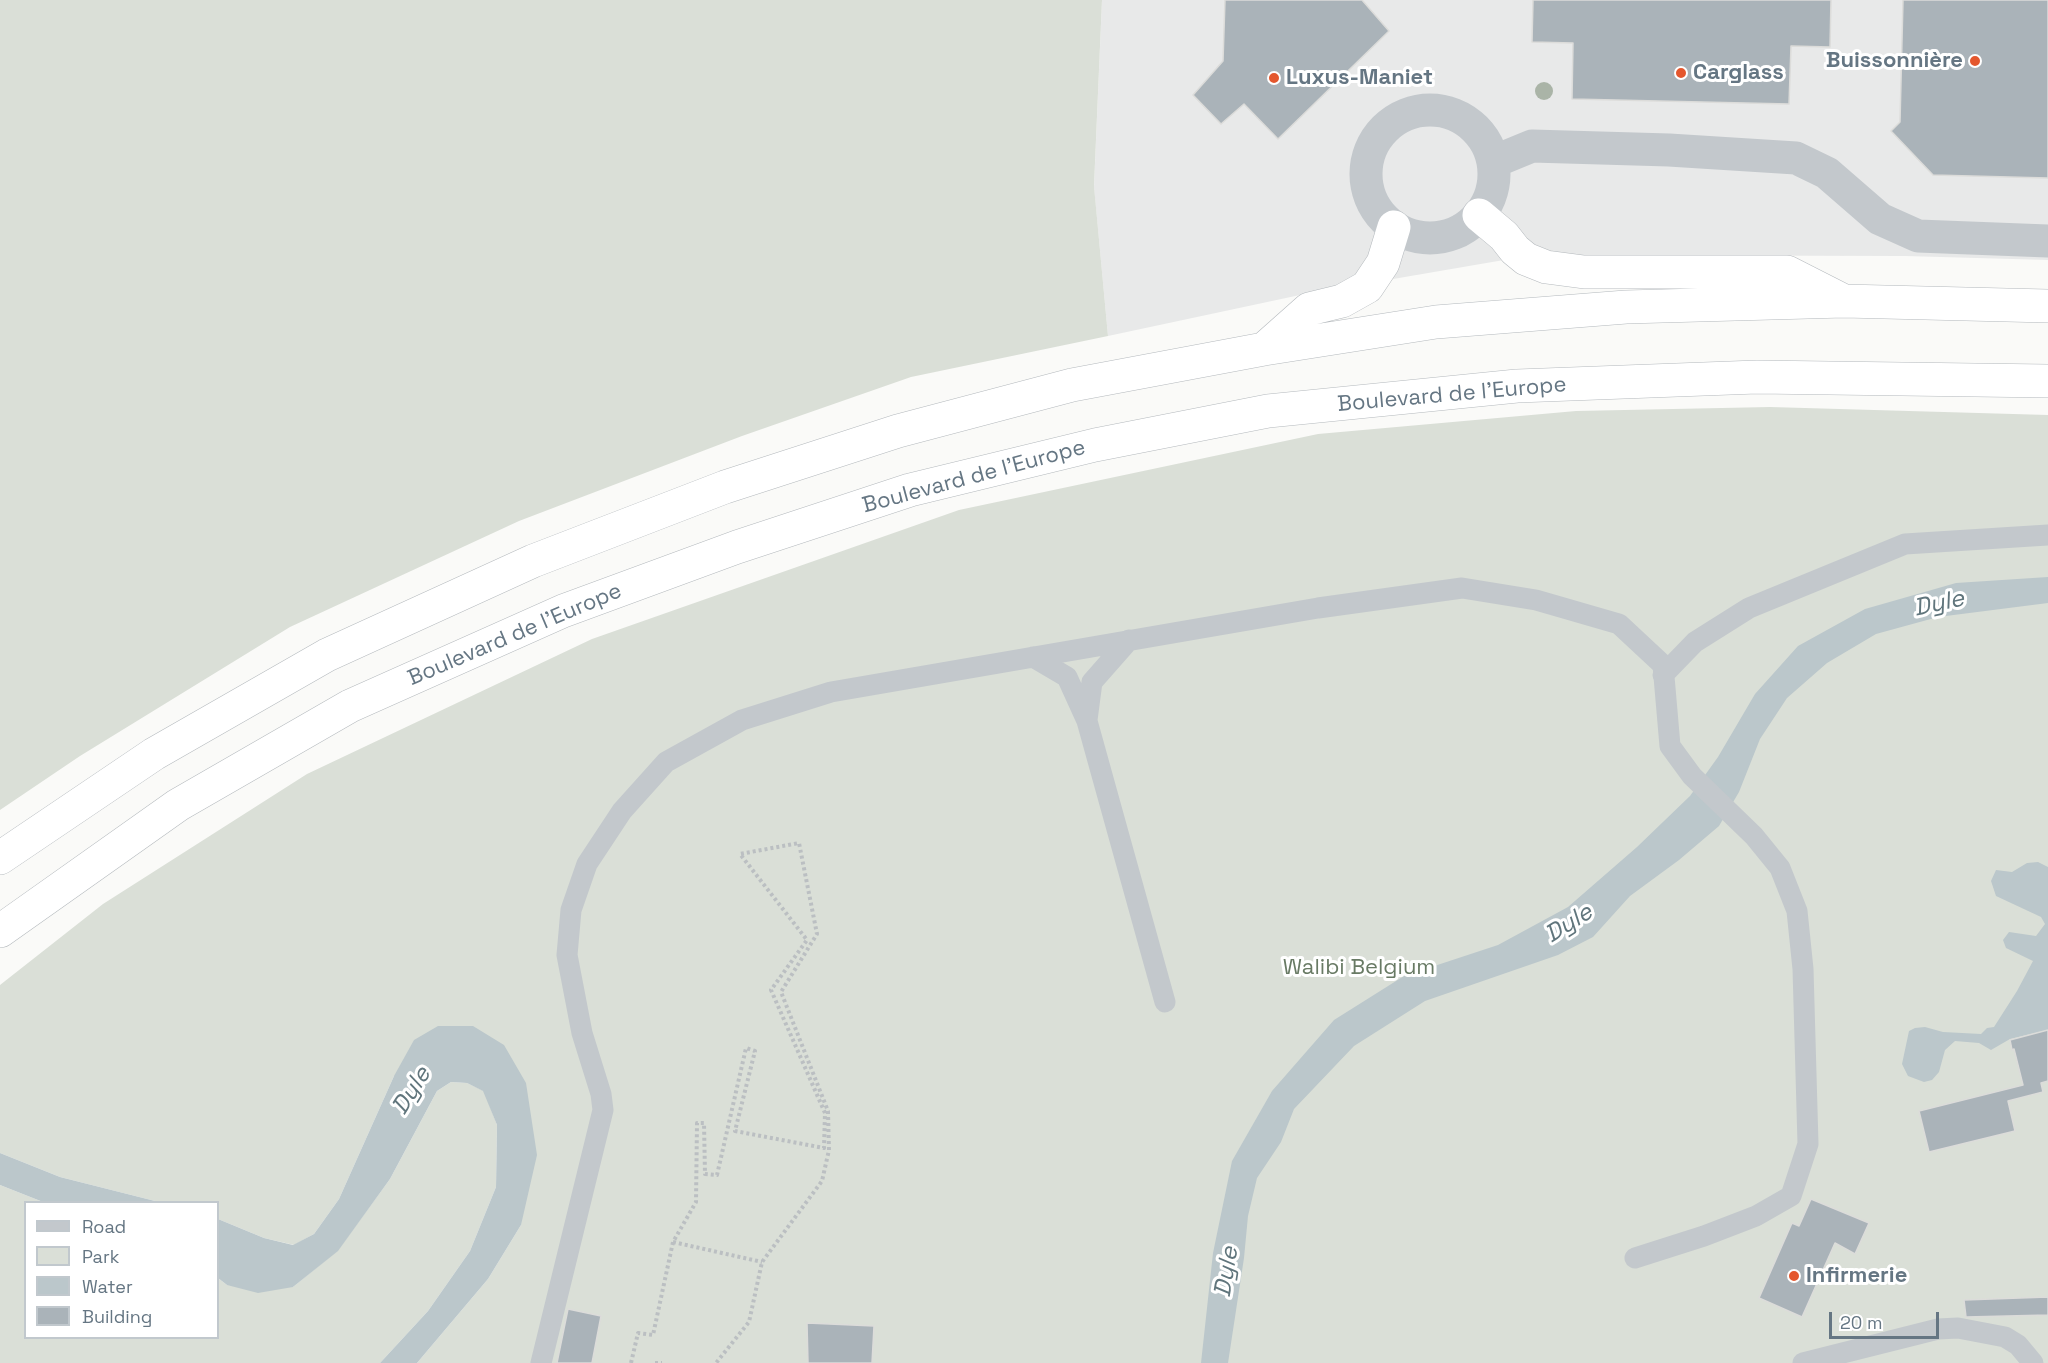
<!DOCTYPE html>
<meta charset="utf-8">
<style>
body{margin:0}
#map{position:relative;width:2048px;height:1363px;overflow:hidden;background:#fafaf8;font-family:"Space Grotesk",sans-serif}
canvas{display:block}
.legend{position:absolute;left:24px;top:1201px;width:195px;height:138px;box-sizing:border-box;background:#fff;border:2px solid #c1c8cd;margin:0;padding:8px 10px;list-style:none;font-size:18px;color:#657683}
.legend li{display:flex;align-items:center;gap:12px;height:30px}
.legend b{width:30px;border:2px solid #c1c8cd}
.scale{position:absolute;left:1829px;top:1312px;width:110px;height:27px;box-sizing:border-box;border:3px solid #657683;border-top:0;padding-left:8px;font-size:18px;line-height:21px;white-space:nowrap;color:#657683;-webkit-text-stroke:4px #fff;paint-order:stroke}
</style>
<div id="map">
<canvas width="2048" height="1363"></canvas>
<ul class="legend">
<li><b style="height:8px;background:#c3c8cc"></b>Road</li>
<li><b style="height:16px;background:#dadfd7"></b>Park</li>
<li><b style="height:16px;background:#bbc7cb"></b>Water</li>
<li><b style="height:16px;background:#aab3b9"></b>Building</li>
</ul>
<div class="scale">20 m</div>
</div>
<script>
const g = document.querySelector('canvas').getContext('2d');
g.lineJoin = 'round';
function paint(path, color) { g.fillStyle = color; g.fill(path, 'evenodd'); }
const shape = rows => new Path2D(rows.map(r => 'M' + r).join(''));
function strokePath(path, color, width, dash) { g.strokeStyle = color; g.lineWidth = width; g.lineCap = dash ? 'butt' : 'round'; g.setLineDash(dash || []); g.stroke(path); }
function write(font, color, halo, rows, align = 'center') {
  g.font = font + ' "Space Grotesk",sans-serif'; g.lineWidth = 6; g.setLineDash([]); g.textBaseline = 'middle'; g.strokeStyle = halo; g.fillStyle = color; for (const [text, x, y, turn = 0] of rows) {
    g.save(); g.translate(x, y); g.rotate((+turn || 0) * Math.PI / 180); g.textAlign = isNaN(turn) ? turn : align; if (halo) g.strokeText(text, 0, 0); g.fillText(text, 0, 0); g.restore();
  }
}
const built = shape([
 [1102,0,2048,0,2048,260,1905,256,1533,255,1300,295,1108,336,1094,187]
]);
const green = shape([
 [0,0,1102,0,1094,186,1108,336,911,377,742,436,519,521,290,627,80,756,0,810],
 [1770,407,2048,415,2048,1363,417,1363,488,1279,521,1225,526,1083,394,1076,339,1199,314,1234,294,1245,264,1238,218,1219,218,1202,159,1202,60,1177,0,1153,0,985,103,904,307,774,592,639,959,510,1318,434,1576,411],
 [451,1082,467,1083,484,1091,497,1125,496,1187,470,1251,428,1311,380,1363,0,1363,0,1185,43,1202,26,1202,26,1338,218,1338,218,1278,227,1285,293,1287,338,1250,390,1179,437,1091]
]);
const water = shape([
 [2048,577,2048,603,1938,617,1876,634,1827,663,1787,698,1760,739,1739,792,1719,826,1679,860,1630,896,1593,937,1558,955,1425,1001,1354,1046,1294,1109,1281,1142,1257,1178,1248,1216,1244,1258,1228,1363,1201,1363,1213,1253,1232,1161,1272,1091,1334,1020,1404,976,1498,945,1568,907,1637,847,1690,796,1718,757,1755,694,1798,646,1865,609,1956,583],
 [2038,862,2048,867,2048,1030,2010,1039,1991,1050,1979,1043,1955,1041,1945,1050,1939,1072,1932,1080,1924,1082,1908,1076,1902,1064,1909,1031,1915,1028,1925,1027,1943,1032,1981,1034,1987,1028,1994,1027,2017,991,2033,961,2006,948,2003,940,2009,932,2036,936,2045,924,2041,917,1996,896,1991,881,1996,870,2012,872,2027,863],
 [438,1026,473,1026,504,1045,526,1083,537,1155,521,1225,488,1279,417,1363,380,1363,428,1311,470,1251,496,1187,497,1125,483,1091,467,1083,451,1082,437,1091,390,1179,338,1251,293,1287,258,1293,227,1285,218,1278,218,1219,264,1238,293,1245,314,1234,339,1199,394,1076,414,1040],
 [0,1153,60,1177,159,1202,43,1202,0,1185]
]);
const building = shape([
 [1225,0,1362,0,1389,31,1278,139,1244,104,1221,124,1193,95,1223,61,1225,0],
 [1533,0,1831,0,1830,47,1791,46,1789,104,1572,99,1573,43,1532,42,1533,0],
 [1903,0,2048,0,2048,178,1933,175,1891,131,1900,122,1903,0],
 [2048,1030,2048,1081,2041,1083,2043,1092,2008,1101,2015,1131,1929,1152,1919,1111,2023,1085,2014,1049,2012,1050,2010,1040,2048,1030],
 [1811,1199,1869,1223,1855,1254,1835,1243,1802,1317,1759,1298,1792,1223,1799,1226,1811,1199],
 [2048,1297,2048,1315,1966,1317,1964,1300,2048,1297],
 [568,1309,601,1316,592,1363,557,1363,568,1309],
 [807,1323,874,1326,872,1363,808,1363,807,1323]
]);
const path = shape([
 [673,1242,762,1262],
 [631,1363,638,1333,653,1335,673,1242,696,1202,697,1123,704,1123,705,1174,717,1175,746,1048,755,1051,735,1131,824,1148,825,1113,771,990,807,940,740,854,799,843,817,934,781,992,828,1111,829,1150,822,1181,762,1262,749,1322,716,1363],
 [655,1363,662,1363]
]);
const lane = shape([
 [1033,657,1067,677,1087,721,1165,1002],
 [1663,675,1695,642,1749,608,1905,544,2048,535],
 [1087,720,1092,682,1129,640],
 [541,1363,603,1110,601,1094,582,1033,567,955,571,910,587,864,622,811,666,762,742,720,831,692,1318,608,1462,588,1536,600,1619,624,1663,665,1670,746,1692,776,1754,836,1780,868,1797,911,1803,969,1808,1144,1791,1196,1756,1216,1704,1236,1635,1258],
 [1803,1363,1938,1329,1958,1328,2005,1337,2018,1345,2033,1363]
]);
const street = shape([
 '1366 174a64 64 0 1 1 128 0a64 64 0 1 1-128 0Z',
 [1493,162,1532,146,1669,150,1796,158,1827,173,1880,219,1918,236,2048,241]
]);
const highway = shape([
 [1479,215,1504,236,1515,250,1526,259,1546,267,1584,272,1787,272,1842,300],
 [1264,349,1309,309,1342,301,1367,287,1383,263,1394,227],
 [0,858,154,754,327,655,533,561,725,487,898,431,1072,385,1264,349,1436,322,1626,307,1844,301,2048,306],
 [0,931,178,805,350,706,563,611,737,547,910,490,1095,445,1268,411,1517,386,1757,377,2048,381]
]);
const trees = [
 [1544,91]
];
const markers = [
 [1975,61,6,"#e4572e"],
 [1681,73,6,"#e4572e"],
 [1274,78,6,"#e4572e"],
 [1794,1276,6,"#e4572e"]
];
const poiNames = [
 ["Buissonnière",1963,61,"right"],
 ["Carglass",1693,73],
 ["Luxus-Maniet",1286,78],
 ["Infirmerie",1806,1276]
];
const streetNames = [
 ["Boulevard de l'Europe",1452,395,-5],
 ["Boulevard de l'Europe",974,477,-15],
 ["Boulevard de l'Europe",515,635,-23]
];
const parkNames = [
 ["Walibi Belgium",1359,968]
];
const waterNames = [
 ["Dyle",1939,604,-12],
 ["Dyle",1569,924,-32],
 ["Dyle",412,1091,-58],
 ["Dyle",1227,1272,-81]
];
paint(built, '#e8e9e9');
paint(green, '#dadfd7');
paint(water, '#bbc7cb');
paint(building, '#aab3b9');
strokePath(building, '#dcdcda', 1.5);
strokePath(highway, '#b4b9bd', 34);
strokePath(path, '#bbbfc2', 4, [3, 3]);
strokePath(lane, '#c3c8cc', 21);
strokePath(street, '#c3c8cc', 33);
strokePath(highway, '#fff', 33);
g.fillStyle = '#aab4a7';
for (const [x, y] of trees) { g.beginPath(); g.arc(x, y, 9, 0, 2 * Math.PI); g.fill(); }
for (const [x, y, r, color] of markers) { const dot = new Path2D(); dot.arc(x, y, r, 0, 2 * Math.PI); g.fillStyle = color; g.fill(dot); strokePath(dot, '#fff', 2); }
write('bold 22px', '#657683', '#fff', poiNames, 'left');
write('22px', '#657683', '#fff', streetNames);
write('22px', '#687a64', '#fff', parkNames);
write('italic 24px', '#60757c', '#fff', waterNames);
</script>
